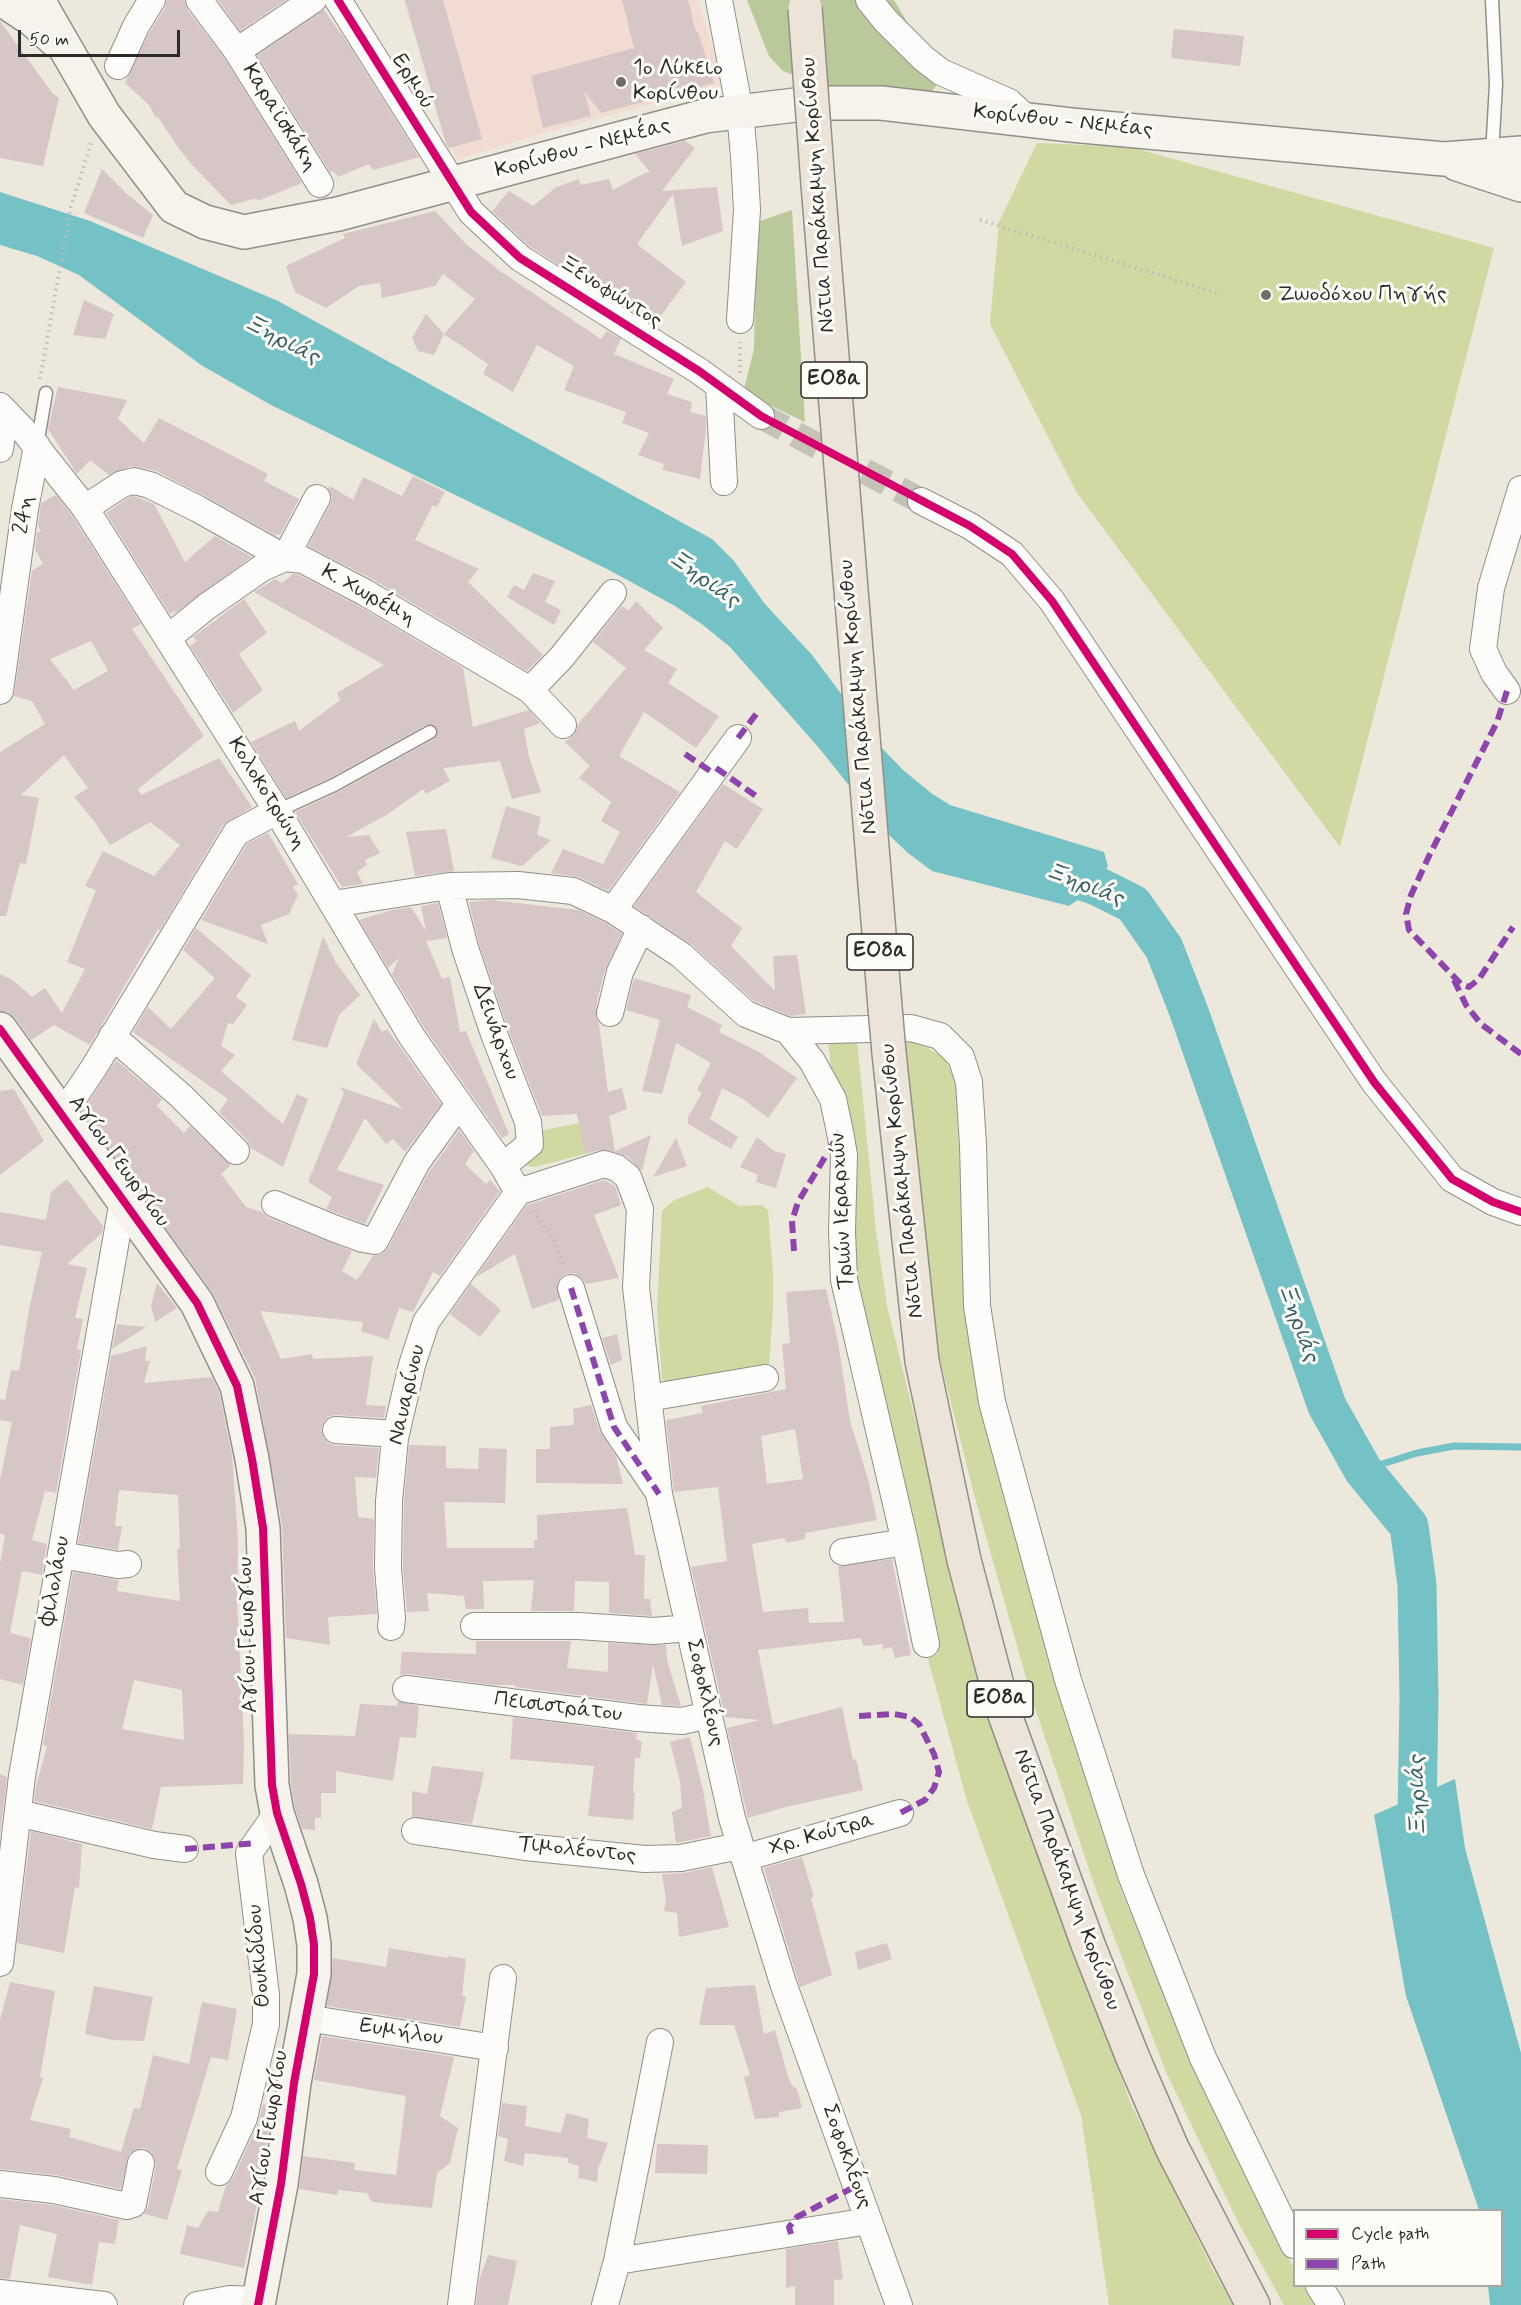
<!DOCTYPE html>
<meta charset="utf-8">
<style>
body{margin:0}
#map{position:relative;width:1521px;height:2305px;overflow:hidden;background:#ece8db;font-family:Mynerve,sans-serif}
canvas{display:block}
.legend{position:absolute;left:1293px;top:2209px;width:210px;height:78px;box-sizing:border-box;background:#fdfcf7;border:2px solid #a9a8a5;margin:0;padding:8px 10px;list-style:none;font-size:18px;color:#2b2b2b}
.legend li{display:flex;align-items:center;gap:12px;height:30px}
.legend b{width:30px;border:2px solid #a9a8a5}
.scale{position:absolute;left:18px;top:30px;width:162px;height:27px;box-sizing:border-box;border:3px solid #2b2b2b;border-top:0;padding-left:8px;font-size:18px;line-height:21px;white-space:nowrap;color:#2b2b2b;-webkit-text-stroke:4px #fdfcf7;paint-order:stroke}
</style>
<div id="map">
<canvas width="1521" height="2305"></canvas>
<ul class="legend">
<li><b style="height:8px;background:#d6006c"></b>Cycle path</li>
<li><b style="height:8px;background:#8e44ad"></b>Path</li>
</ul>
<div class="scale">50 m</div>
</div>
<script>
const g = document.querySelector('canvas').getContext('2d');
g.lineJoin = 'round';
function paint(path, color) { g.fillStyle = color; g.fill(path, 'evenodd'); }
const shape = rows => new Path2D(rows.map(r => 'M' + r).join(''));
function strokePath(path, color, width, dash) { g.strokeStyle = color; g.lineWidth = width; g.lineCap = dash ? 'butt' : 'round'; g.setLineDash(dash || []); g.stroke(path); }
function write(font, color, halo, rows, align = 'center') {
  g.font = font + ' Mynerve,sans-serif'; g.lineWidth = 6; g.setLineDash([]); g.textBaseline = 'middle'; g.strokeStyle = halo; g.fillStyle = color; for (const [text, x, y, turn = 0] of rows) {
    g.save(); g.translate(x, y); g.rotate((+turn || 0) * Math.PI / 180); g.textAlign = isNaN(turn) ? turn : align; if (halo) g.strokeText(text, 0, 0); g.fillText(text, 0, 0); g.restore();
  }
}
const built = shape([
 [403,0,698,0,723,84,533,136,456,160]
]);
const green = shape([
 [1037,143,1130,147,1494,248,1340,847,1077,493,990,324,999,222],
 [900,1039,923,1045,945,1059,955,1080,965,1252,1003,1491,1060,1697,1123,1895,1187,2048,1294,2269,1294,2286,1304,2286,1316,2305,1284,2305,1238,2222,1166,2072,1096,1890,1032,1699,974,1494,933,1332],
 [828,1040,857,1040,876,1231,887,1306,942,1528,1051,1880,1130,2102,1212,2268,1233,2305,1109,2305,1081,2115,967,1801,928,1659,938,1654,856,1298],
 [579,1123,585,1154,535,1167,522,1165,540,1131],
 [708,1187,739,1206,761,1205,768,1210,773,1273,773,1309,769,1367,670,1384,662,1379,657,1312,662,1211,673,1201]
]);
const forest = shape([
 [747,0,894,0,907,22,933,56,936,86,929,96,829,88,783,71,769,56],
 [792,210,805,422,765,403,744,389,754,349,757,222]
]);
const water = shape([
 [0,192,90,221,278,301,712,539,734,561,765,604,812,655,881,747,902,769,931,793,950,805,1104,852,1108,866,1097,886,1069,906,932,871,908,853,888,834,819,748,753,673,730,647,703,625,675,606,609,570,271,405,201,365,79,275,37,256,0,245],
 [1455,1779,1465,1848,1521,2053,1521,2305,1490,2305,1488,2286,1502,2286,1502,2210,1479,2210,1406,1996,1374,1815]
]);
const stream = shape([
 [1363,1470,1417,1453,1454,1446,1521,1447]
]);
const river = shape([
 [1048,870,1097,886,1133,904,1164,948,1189,1012,1327,1406,1363,1470,1409,1526,1417,1585,1419,1698,1417,1816,1421,1850]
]);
const building = shape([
 [167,0,184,0,187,9,225,59,302,183,260,200,253,199,231,205,192,165,175,143,158,117,156,118,149,105,125,83,149,33,165,8],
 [218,0,286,0,240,31],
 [405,0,443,0,482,139,449,148,446,144],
 [622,0,688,0,696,32,698,32,714,83,601,113,584,91,591,116,543,128,531,76,634,48],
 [324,10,349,45,419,157,373,170,369,164,338,177,333,171,330,172,257,55],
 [0,21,53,94,59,98,43,166,0,158],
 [1174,29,1244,36,1240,66,1171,58],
 [685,141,695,148,662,191,717,187,723,231,682,246,673,194,637,244,686,282,654,325,529,246,492,211,509,191,533,206,556,187,579,179,580,185,609,179,613,190,643,174,650,172,635,154],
 [102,169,128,195,153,215,143,238,84,213],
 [435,211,467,245,500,271,601,339,607,331,621,339,614,354,674,379,667,394,692,402,690,412,706,416,706,429,700,479,663,470,664,464,638,455,649,433,622,423,626,412,564,390,574,366,537,345,513,392,483,374,488,364,444,334,475,299,443,274,435,286,382,298,380,283,359,286,326,308,295,292,286,266,345,238,343,234],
 [84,300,114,314,105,339,73,335],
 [426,314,444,334,434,355,418,351,412,338],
 [58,387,127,400,118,419,144,443,159,418,268,474,264,481,299,499,280,535,277,534,276,536,205,496,154,470,131,466,109,475,90,460,77,474,48,429],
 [413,476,445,492,437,507,433,505,415,540,479,569,468,582,543,655,527,671,372,579,308,546,330,505,332,498,328,489,330,486,353,500,363,477,402,496],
 [56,495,73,517,141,624,132,629,204,736,138,789,141,795,219,758,252,807,223,825,160,930,158,929,90,1045,54,1025,31,1040,15,1018,8,1012,0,1011,0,974,13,980,32,997,45,988,62,1013,85,969,67,962,96,890,85,886,103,851,154,876,180,845,150,822,110,845,94,821,74,797,88,788,64,755,21,795,39,798,26,864,20,863,6,916,0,916,0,752,45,724,32,701,14,696,32,571,43,564,35,549,37,533,41,531,38,526,41,503],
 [91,641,108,671,74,690,50,659],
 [134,496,154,504,185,562,215,536,252,557,175,613,174,611,170,614,106,513,128,498],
 [533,573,555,581,545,602,561,610,554,625,507,597,514,585,524,590],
 [293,574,299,575,357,605,463,668,473,727,529,710,540,723,524,729,529,757,541,792,512,799,500,761,443,768,450,781,426,794,423,789,388,814,346,837,369,835,380,853,365,860,367,865,357,872,363,884,342,887,295,812,338,792,434,739,438,732,434,725,426,725,330,778,286,798,251,742,295,721,299,731,340,700,337,693,384,665,254,592,275,579,282,583],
 [244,599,267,633,239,654,263,690,233,713,190,646,197,641,193,637],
 [636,601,663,628,644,650,677,669,668,683,719,716,696,748,644,712,619,756,680,792,608,891,579,877,551,873,563,849,603,864,620,832,601,821,611,802,579,778,590,766,565,742,574,735,579,723,626,668,593,642,622,606,629,611],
 [723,784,763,809,737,849,725,841,696,892,742,928,731,946,775,991,773,956,797,955,806,1014,790,1016,754,1001,691,944,634,906],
 [506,806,541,817,537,835,551,840,522,866,491,858],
 [446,829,454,871,415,876,406,832],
 [268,833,298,884,293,887,298,895,289,914,261,925,268,944,201,920,247,844],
 [491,900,578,910,606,923,622,934,605,970,597,1001,596,1017,599,1024,608,1092,622,1088,627,1109,609,1116,615,1151,651,1135,642,1171,627,1156,608,1150,599,1150,585,1154,577,1114,542,1116,508,1029,479,944,469,902],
 [438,903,447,938,426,941,442,979,450,977,460,1032,466,1031,509,1134,502,1138,425,1029,392,974,399,958,388,968,359,920,392,910,411,907,426,931,421,906],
 [196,928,251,975,236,997,247,1005,233,1024,228,1023,221,1046,235,1055,221,1071,283,1124,297,1094,308,1099,283,1167,251,1148,247,1140,219,1112,228,1099,133,1032,148,1007,171,1029,215,978,183,950],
 [323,936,336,963,360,995,339,1015,327,1048,292,1040],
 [634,978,691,995,687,1007,722,1025,719,1032,759,1052,797,1078,768,1118,743,1099,722,1088,710,1119,738,1137,731,1149,688,1124,688,1117,702,1093,697,1090,711,1063,676,1043,662,1094,642,1091,660,1020,626,1010],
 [374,1019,382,1032,387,1029,441,1104,405,1152,393,1139,386,1144,365,1118,337,1170,384,1185,365,1224,326,1209,332,1197,308,1182,344,1093,340,1087,403,1109,356,1064],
 [116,1060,162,1099,157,1106,184,1133,190,1126,231,1165,221,1174,246,1207,262,1212,269,1218,352,1251,342,1271,357,1280,373,1256,382,1254,388,1248,427,1175,459,1130,474,1151,465,1164,486,1184,490,1180,500,1191,440,1276,433,1272,413,1312,399,1308,388,1340,361,1331,363,1322,260,1311,281,1359,312,1354,313,1359,373,1356,366,1405,386,1406,384,1418,336,1415,330,1416,324,1421,321,1428,323,1437,328,1443,334,1445,379,1448,376,1478,355,1477,358,1517,374,1519,373,1569,377,1614,328,1617,330,1645,286,1638,282,1525,255,1378,212,1292,82,1112],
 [14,1089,44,1141,0,1175,0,1091],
 [757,1137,774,1151,786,1154,776,1188,756,1182,758,1175,740,1167],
 [676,1138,687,1166,653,1177],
 [67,1179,103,1226,102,1233,67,1264,87,1268,75,1318,83,1319,77,1349,81,1350,56,1493,45,1491,32,1540,47,1544,42,1575,22,1571,10,1633,31,1638,23,1685,0,1679,0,1564,5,1535,0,1533,0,1480,12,1422,0,1420,0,1399,5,1400,11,1370,19,1371,29,1309,42,1252,0,1245,0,1212,46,1220,51,1192],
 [604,1180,615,1186,621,1205,594,1215,619,1278,586,1284,581,1277,574,1273,566,1274,560,1278,557,1284,559,1300,532,1309,515,1254,476,1277,527,1205],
 [157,1283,177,1308,155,1322,151,1305],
 [471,1284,501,1310,480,1337,450,1314],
 [826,1289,838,1342,850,1421,868,1479,877,1520,805,1533,805,1539,787,1543,784,1538,752,1544,763,1612,808,1608,809,1623,844,1622,838,1566,892,1559,911,1655,895,1658,892,1647,883,1649,883,1644,863,1646,861,1638,758,1650,773,1725,842,1707,853,1760,856,1759,863,1790,786,1807,748,1818,727,1728,760,1720,725,1717,691,1567,727,1561,718,1487,674,1492,666,1420,703,1413,701,1406,786,1389,782,1344,790,1343,786,1292],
 [795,1429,803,1479,767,1484,761,1436],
 [117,1324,146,1327,112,1349],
 [617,1334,622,1360,611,1365,602,1338],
 [147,1346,145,1361,150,1361,144,1383,212,1377,219,1392,232,1455,238,1540,237,1600,244,1741,243,1784,161,1787,152,1829,34,1801,36,1787,47,1746,43,1745,73,1572,119,1580,117,1591,180,1601,177,1549,180,1549,178,1495,119,1490,115,1526,122,1526,118,1550,78,1543,111,1356],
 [134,1680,182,1690,184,1740,122,1729],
 [591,1405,600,1432,616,1456,623,1484,536,1483,536,1449,550,1449,550,1427,574,1425,573,1409],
 [409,1445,446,1446,446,1468,478,1469,479,1448,507,1449,505,1503,444,1502,447,1548,534,1548,534,1540,537,1540,537,1515,627,1508,635,1555,645,1555,644,1599,650,1599,652,1616,609,1613,609,1582,575,1581,574,1611,531,1611,534,1580,483,1581,484,1609,466,1609,464,1596,427,1593,429,1611,407,1612,403,1568,404,1502],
 [476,1641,571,1641,567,1668,608,1672,608,1643,666,1645,667,1660,681,1706,662,1705,653,1664,647,1704,515,1687,515,1685,493,1685,408,1674,400,1675,402,1652,476,1654],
 [398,1701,419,1706,416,1738,400,1737,393,1781,336,1771,336,1793,321,1793,321,1818,315,1818,315,1830,302,1829,295,1808,291,1783,289,1734,355,1736,360,1704,397,1706],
 [513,1717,637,1733,636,1739,642,1742,640,1758,635,1758,633,1793,635,1793,633,1820,588,1816,594,1766,510,1759],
 [690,1737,703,1790,711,1836,676,1843,672,1812,682,1808,680,1781,670,1742],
 [432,1766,484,1772,472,1824,412,1817,412,1791,427,1794],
 [0,1774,7,1777,0,1835],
 [31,1831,82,1844,79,1888,75,1887,64,1953,17,1943],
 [802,1857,814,1897,811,1898,832,1975,800,1987,764,1868],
 [712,1867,729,1927,679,1937,677,1913,664,1911,666,1899,662,1874,684,1873],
 [887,1943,892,1959,858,1970,855,1952],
 [389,1948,448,1958,448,1956,466,1959,462,1996,466,1997,460,2027,327,2006,333,1958,386,1967],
 [10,1982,55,1991,40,2077,43,2078,30,2120,71,2129,69,2137,121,2152,134,2108,140,2109,153,2055,189,2064,202,2002,237,2009,228,2060,211,2057,177,2169,182,2170,167,2220,144,2214,148,2207,156,2165,155,2159,151,2152,144,2148,137,2149,129,2154,121,2189,56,2175,0,2169,0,2020],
 [755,1985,764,2034,775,2030,787,2073,792,2086,797,2089,802,2108,779,2112,779,2117,755,2119,744,2077,750,2075,734,2025,699,2025,706,1988],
 [94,1986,153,1997,144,2041,113,2040,85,2034],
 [322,2036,454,2057,440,2116,458,2128,450,2163,437,2173,432,2208,372,2202,367,2193,338,2190,337,2195,299,2189,303,2156,355,2163,354,2170,396,2175,406,2096,314,2080],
 [502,2103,527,2106,525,2126,561,2133,566,2113,589,2119,587,2138,608,2143,598,2169,597,2182,578,2178,579,2166,568,2163,568,2158,525,2153,523,2166,504,2161,508,2139,498,2136],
 [263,2104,272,2106,262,2181,244,2268,180,2254,187,2225,198,2228,208,2211,218,2212,226,2185,233,2178,258,2124],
 [657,2144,708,2145,707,2174,655,2173],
 [0,2199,52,2205,119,2220,115,2244,99,2242,92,2285,48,2277,57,2234,20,2225,10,2279,0,2278],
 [838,2241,843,2279,834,2280,834,2305,795,2305,795,2286,786,2288,786,2249],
 [488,2255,517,2261,508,2305,476,2305,479,2281]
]);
const streetTunnel = shape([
 [761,416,921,501]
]);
const path = shape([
 [980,220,1221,294],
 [740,373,740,342],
 [40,379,71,207,92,140],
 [533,1211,554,1239,564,1267]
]);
const lane = shape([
 [1492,155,1496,84,1492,0],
 [37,445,46,393],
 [277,811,334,785,430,732]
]);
const street = shape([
 [199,0,237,51,320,184],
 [338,0,471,212,520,258,699,371,761,416],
 [719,0,740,112,744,156,747,210,740,320],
 [869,0,886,21,923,58,941,72,1009,102,1026,118],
 [237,51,313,0],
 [118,66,136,26,152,0],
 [719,386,724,482],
 [0,406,24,431,85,508,277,811,412,1037,503,1166,518,1192],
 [0,449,5,414],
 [921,501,970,526,1012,554,1052,601,1374,1082,1452,1179,1493,1202,1521,1212],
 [85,508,122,484,134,481,150,485,198,509,285,558,317,498],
 [168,638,206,607,262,568,285,558,303,560,364,592,530,690,563,725],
 [530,690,561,658,613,593],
 [0,691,25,509,37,446],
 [1507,691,1494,673,1483,649,1491,588,1521,489],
 [449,886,465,948,494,1034,528,1122,530,1144,503,1166],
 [333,904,449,886,518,885,573,891,613,910,681,955,746,1014,788,1031,812,1061,833,1099,840,1132,844,1155,842,1232,844,1280,905,1542,926,1644],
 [613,910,738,738],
 [610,1013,620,972,641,928],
 [788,1031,911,1028,940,1036,961,1057,969,1082,973,1145,977,1306,992,1402,1068,1680,1131,1875,1203,2058,1294,2245],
 [112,1036,181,1096,236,1151],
 [62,1115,93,1069,236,833,277,811],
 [518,1192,604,1164,617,1168,628,1177,640,1209,636,1287,659,1494,732,1818,783,1983,899,2305],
 [275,1204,333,1228,363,1239,375,1241,417,1162,459,1104],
 [571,1288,614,1427,657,1490],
 [648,1398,765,1378],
 [336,1430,396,1434],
 [843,1552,905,1542],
 [61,1555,118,1565,128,1564],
 [474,1626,578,1626,654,1631,689,1628],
 [391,1627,392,1618,388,1568,389,1501,395,1438,412,1365,426,1322,518,1192],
 [406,1689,638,1718,682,1721,709,1715],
 [18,1813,154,1845,185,1849],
 [415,1831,525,1847,645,1859,681,1858,739,1846],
 [744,1858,900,1813],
 [0,1963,22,1776,123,1200],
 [306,2018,495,2048],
 [219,2172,244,2118,266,2024,266,1995,249,1853,277,1813],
 [0,2184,54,2190,127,2206,133,2204,141,2163],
 [617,2261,869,2221],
 [1319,2286,1331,2305],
 [0,2293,104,2305],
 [197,2305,230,2299,259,2300],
 [461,2305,503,1978],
 [605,2305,617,2261,660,2042]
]);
const secondary = shape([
 [39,0,44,11,104,115,174,207,205,222,244,232,338,214,705,116,812,103,881,103,1071,125,1444,159,1521,153],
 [6,2,33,20,55,40],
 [1457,164,1521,185],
 [0,1029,197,1303,237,1386,252,1459,263,1528,272,1785,277,1813,301,1884,310,1918,314,1945,314,1974,294,2083,281,2184,258,2305]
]);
const highway = shape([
 [818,184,885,1007],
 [889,1053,922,1361,964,1560,1005,1715,1089,1947,1133,2058,1172,2148,1253,2305]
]);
const highwayBridge = shape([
 [805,8,818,184],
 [885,1007,889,1053]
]);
const quiet = shape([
 [1507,691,1497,722,1430,854,1411,895,1406,914,1409,930,1461,984,1469,987,1479,979,1513,927],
 [738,738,757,713],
 [685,754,713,773],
 [716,768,756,796],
 [1454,980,1466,1005,1481,1024,1521,1054],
 [794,1251,792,1221,798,1202,840,1132],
 [571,1288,614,1427,659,1494],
 [859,1716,894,1714,910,1717,919,1724,934,1754,939,1772,934,1788,925,1800,900,1813],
 [185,1849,256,1843],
 [791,2234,789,2227,797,2217,856,2186]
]);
const cycleway = shape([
 [338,0,471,212,520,258,699,371,761,416,970,526,1012,554,1052,601,1374,1082,1452,1179,1493,1202,1521,1212],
 [0,1029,197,1303,237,1386,252,1459,263,1528,272,1785,277,1813,301,1884,310,1918,314,1945,314,1974,294,2083,281,2184,258,2305]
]);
const markers = [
 [621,82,6,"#6f6d69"],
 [1266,295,6,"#6f6d69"]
];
const shields = [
 [834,380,66],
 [880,952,66],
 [1000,1699,66]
];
const shieldNames = [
 ["ΕΟ8α",834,380],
 ["ΕΟ8α",880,952],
 ["ΕΟ8α",1000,1699]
];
const poiNames = [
 ["1ο Λύκειο",633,69],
 ["Κορίνθου",633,94],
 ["Ζωοδόχου Πηγής",1278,295]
];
const streetNames = [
 ["Ερμού",412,82,58],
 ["Καραϊσκάκη",279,118,58],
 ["Κορίνθου - Νεμέας",1063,122,6],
 ["Κορίνθου - Νεμέας",583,149,-15],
 ["Νότια Παράκαμψη Κορίνθου",819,195,-94],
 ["Ξενοφώντος",610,293,32],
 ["24η",25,515,-81],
 ["Κ. Χωρέμη",368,596,29],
 ["Νότια Παράκαμψη Κορίνθου",859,697,-95],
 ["Κολοκοτρώνη",266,794,58],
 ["Δεινάρχου",495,1032,70],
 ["Αγίου Γεωργίου",118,1162,54],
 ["Νότια Παράκαμψη Κορίνθου",903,1181,-96],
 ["Τριών Ιεραρχών",843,1211,-93],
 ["Ναυαρίνου",408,1395,-77],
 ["Φιλολάου",56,1581,-80],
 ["Αγίου Γεωργίου",249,1635,-92],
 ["Σοφοκλέους",704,1693,77],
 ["Πεισιστράτου",558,1708,7],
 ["Χρ. Κούτρα",822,1835,-16],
 ["Τιμολέοντος",577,1851,6],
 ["Νότια Παράκαμψη Κορίνθου",1066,1880,70],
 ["Θουκιδίδου",260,1956,-95],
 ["Ευμήλου",401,2033,9],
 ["Αγίου Γεωργίου",270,2128,-81],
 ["Σοφοκλέους",846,2157,70]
];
const waterNames = [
 ["Ξηριάς",281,341,27],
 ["Ξηριάς",703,580,35],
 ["Ξηριάς",1084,886,21],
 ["Ξηριάς",1297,1323,70],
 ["Ξηριάς",1419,1796,-92]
];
paint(built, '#f2dbd1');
paint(green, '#cfd9a1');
paint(forest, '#bac99a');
paint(water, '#75c2c6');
strokePath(stream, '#75c2c6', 7);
strokePath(river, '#75c2c6', 39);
paint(building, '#d7c6c6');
strokePath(streetTunnel, '#c5c2b8', 26, [26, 13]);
strokePath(lane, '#918f89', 15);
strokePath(street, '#918f89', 28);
strokePath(secondary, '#918f89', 36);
strokePath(highway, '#918f89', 36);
strokePath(path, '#bdbdbb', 4, [1.5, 4.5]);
strokePath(lane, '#fcfcfa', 12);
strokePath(street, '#fcfcfa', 26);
strokePath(secondary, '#f6f2ec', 33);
strokePath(highway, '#ece4d9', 33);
strokePath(highwayBridge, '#918f89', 36, []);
strokePath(highwayBridge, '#ece4d9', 33);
strokePath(quiet, '#8e44ad', 6, [12, 6]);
strokePath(cycleway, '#d6006c', 8);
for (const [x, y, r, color] of markers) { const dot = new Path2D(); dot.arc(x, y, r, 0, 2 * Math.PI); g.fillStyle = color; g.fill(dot); strokePath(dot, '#fdfcf7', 2); }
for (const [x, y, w] of shields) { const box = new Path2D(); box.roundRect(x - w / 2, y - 18, w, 36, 4.5); g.fillStyle = '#fdfcf7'; g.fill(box); strokePath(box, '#2b2b2b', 1.5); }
write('bold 21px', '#2b2b2b', null, shieldNames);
write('22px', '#2b2b2b', '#fdfcf7', poiNames, 'left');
write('22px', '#2b2b2b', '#fdfcf7', streetNames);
write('italic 24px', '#346165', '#fdfcf7', waterNames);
</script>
